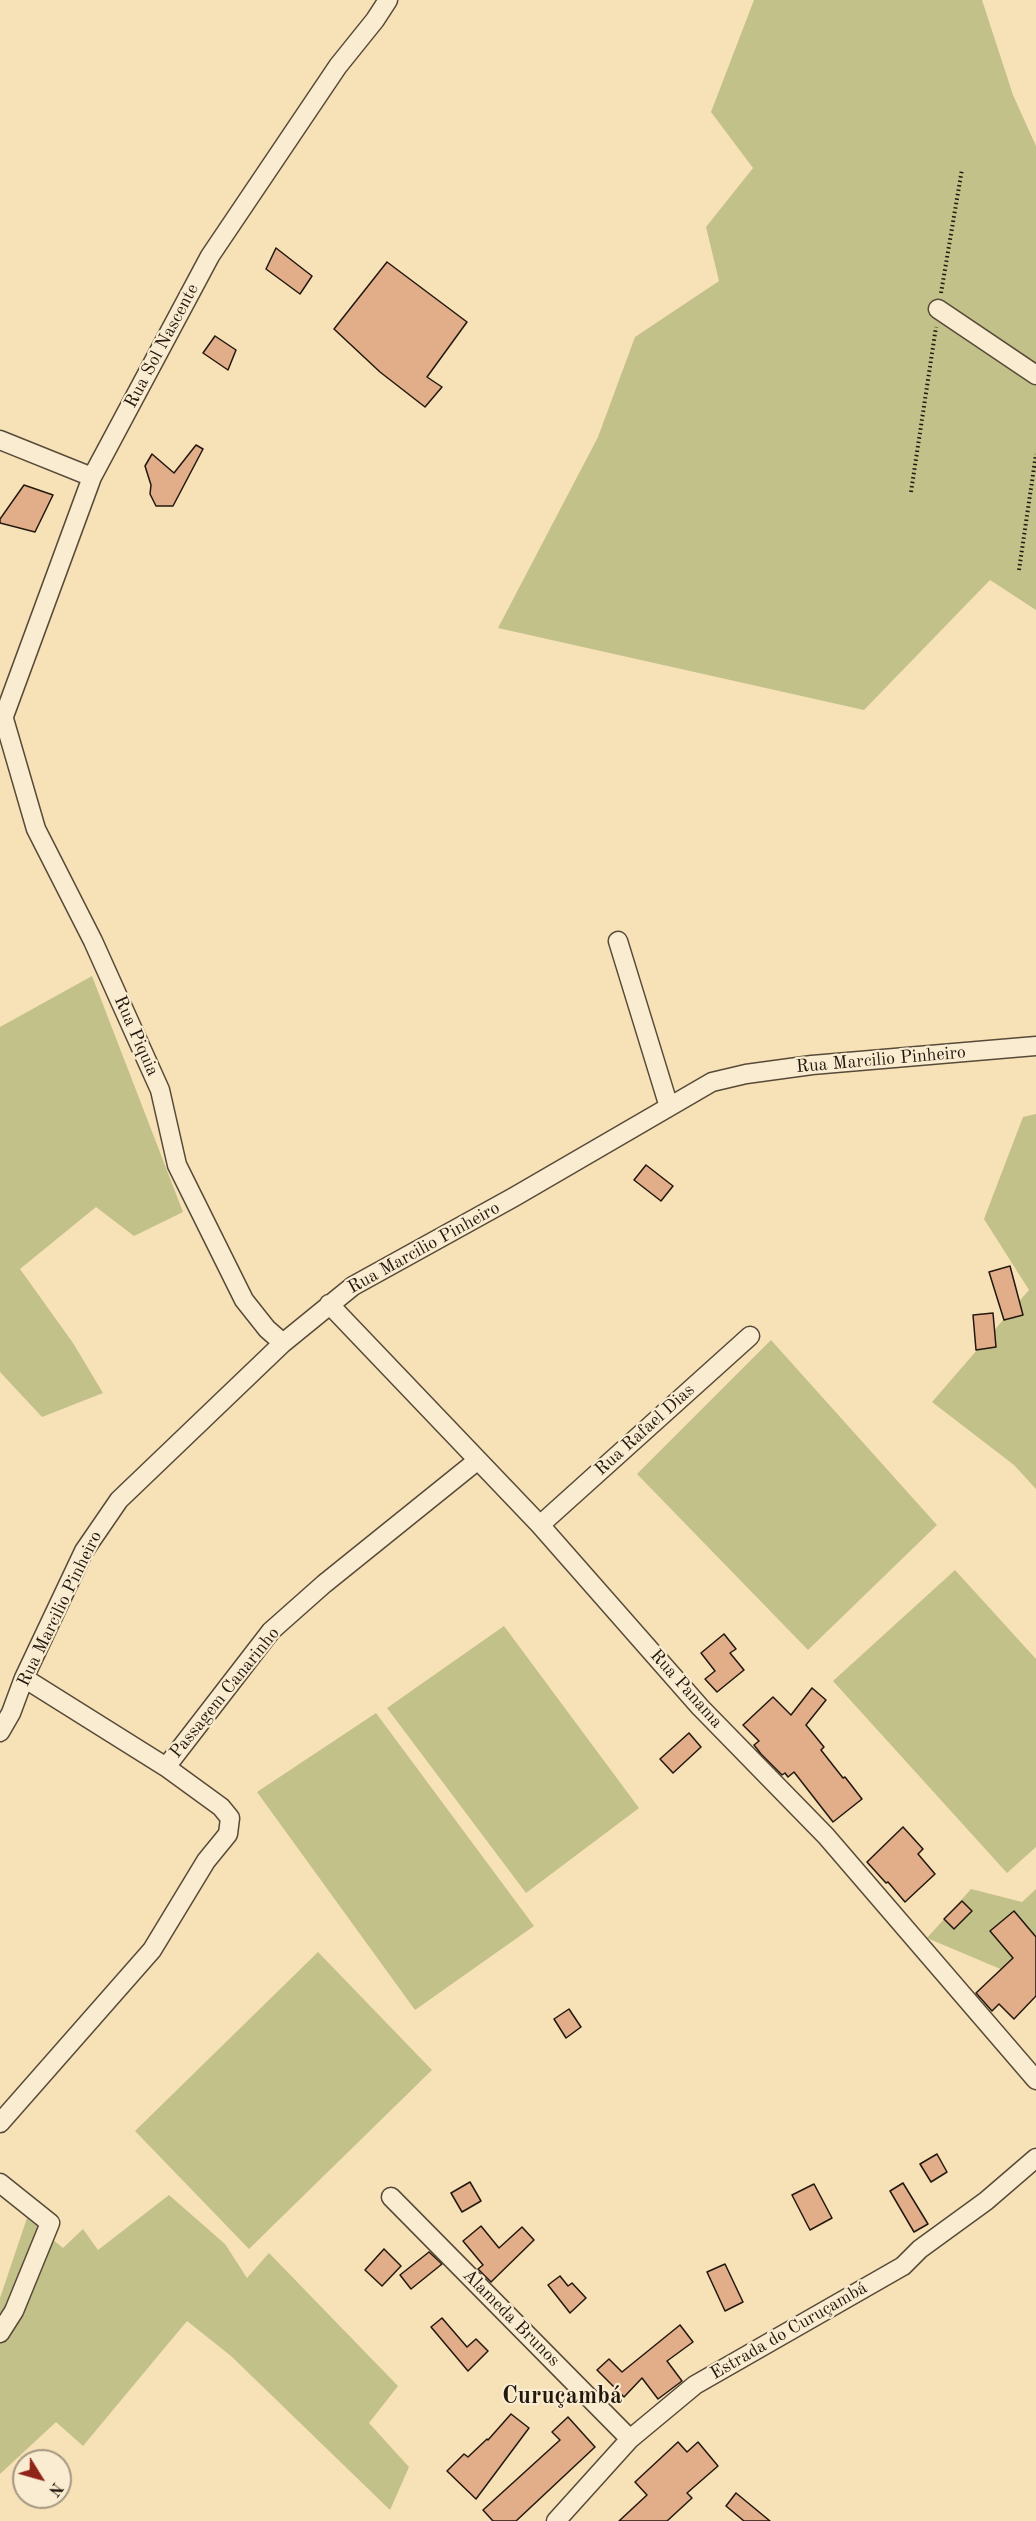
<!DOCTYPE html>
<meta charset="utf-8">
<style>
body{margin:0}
#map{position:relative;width:1036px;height:2521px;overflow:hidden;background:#f7e1b7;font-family:"Old Standard TT",serif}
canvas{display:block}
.north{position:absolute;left:12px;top:2449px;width:60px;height:60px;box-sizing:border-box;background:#faecd0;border:2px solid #a49782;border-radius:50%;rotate:127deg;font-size:16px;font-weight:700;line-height:24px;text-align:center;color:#22180e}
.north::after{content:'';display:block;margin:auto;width:21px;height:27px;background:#8f2418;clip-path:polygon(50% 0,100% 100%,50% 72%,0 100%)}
</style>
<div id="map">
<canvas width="1036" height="2521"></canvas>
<div class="north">N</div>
</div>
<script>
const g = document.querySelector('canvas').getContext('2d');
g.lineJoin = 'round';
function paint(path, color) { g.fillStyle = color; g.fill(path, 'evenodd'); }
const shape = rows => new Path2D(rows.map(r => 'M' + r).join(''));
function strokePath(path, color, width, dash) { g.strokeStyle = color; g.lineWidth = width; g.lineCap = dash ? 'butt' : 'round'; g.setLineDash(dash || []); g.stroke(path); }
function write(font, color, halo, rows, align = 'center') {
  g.font = font + ' "Old Standard TT",serif'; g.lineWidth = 4.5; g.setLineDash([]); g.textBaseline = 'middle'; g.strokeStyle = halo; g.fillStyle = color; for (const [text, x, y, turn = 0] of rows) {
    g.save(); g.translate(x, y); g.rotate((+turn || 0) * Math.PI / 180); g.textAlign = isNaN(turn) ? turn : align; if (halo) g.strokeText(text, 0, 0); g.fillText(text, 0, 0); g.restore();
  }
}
const green = shape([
 [754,0,982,0,1013,95,1036,146,1036,610,990,580,864,710,498,628,598,437,635,337,719,281,706,227,753,168,711,112],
 [92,976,183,1212,134,1236,96,1207,20,1269,73,1343,103,1393,42,1417,0,1372,0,1027],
 [1036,1114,1036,1489,1014,1465,932,1402,1029,1290,984,1219,1023,1117],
 [771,1340,937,1525,808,1650,637,1474],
 [955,1570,1036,1659,1036,1847,1007,1873,833,1681],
 [504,1626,639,1808,526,1893,387,1708],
 [376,1713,534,1926,415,2010,257,1792],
 [971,1889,1022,1902,1036,1889,1036,1984,927,1938],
 [318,1952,432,2070,249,2249,135,2131],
 [169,2195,225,2244,247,2278,269,2253,398,2386,369,2423,409,2467,390,2510,231,2356,187,2321,83,2446,56,2422,0,2474,0,2298,27,2218,63,2248,83,2229,98,2250]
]);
const building = shape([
 [276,248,312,276,300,294,266,269,276,248],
 [387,262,467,322,427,377,442,387,425,407,380,372,334,329,387,262],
 [215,336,236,350,228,370,203,353,215,336],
 [196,445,203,449,173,506,156,506,150,494,151,485,145,466,152,454,174,473,196,445],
 [24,485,53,495,35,532,0,523,0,519,24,485],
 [646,1165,673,1186,661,1201,634,1180,646,1165],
 [1010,1266,1023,1315,1004,1320,989,1272,1010,1266],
 [993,1313,996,1347,976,1350,973,1315,993,1313],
 [724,1634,736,1649,730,1653,744,1670,717,1692,705,1679,715,1671,701,1653,724,1634],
 [812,1688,826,1700,806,1725,824,1747,821,1750,843,1778,845,1777,862,1799,833,1822,794,1772,788,1777,785,1773,782,1775,761,1754,754,1745,759,1741,743,1725,773,1697,791,1715,812,1688],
 [689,1733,701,1747,673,1773,660,1759,689,1733],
 [903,1827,923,1849,918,1854,935,1874,905,1902,888,1882,886,1883,867,1862,903,1827],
 [962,1901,972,1911,954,1929,944,1919,962,1901],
 [1014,1911,1036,1937,1036,1996,1014,2019,999,2004,992,2011,976,1993,1013,1958,990,1931,1014,1911],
 [569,2009,581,2027,566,2038,554,2019,569,2009],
 [937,2154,947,2172,931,2182,920,2164,937,2154],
 [470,2182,481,2201,462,2212,451,2193,470,2182],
 [903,2183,928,2224,914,2232,890,2191,903,2183],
 [814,2184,832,2218,810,2230,792,2195,814,2184],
 [481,2226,499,2248,522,2227,534,2240,491,2282,478,2269,483,2265,463,2241,481,2226],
 [384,2249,401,2266,382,2286,365,2270,384,2249],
 [429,2252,442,2264,411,2289,400,2275,429,2252],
 [725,2264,743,2302,725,2311,707,2272,725,2264],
 [560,2276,568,2286,572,2283,586,2298,570,2313,548,2285,560,2276],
 [442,2318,467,2347,476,2339,488,2351,468,2371,431,2327,442,2318],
 [680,2325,693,2342,667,2361,682,2381,658,2399,642,2378,624,2397,597,2370,609,2359,622,2372,680,2325],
 [511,2414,529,2428,476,2499,447,2471,464,2454,468,2457,487,2439,488,2440,511,2414],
 [568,2417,595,2447,516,2521,493,2521,483,2510,560,2440,552,2432,568,2417],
 [678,2442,687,2452,698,2442,718,2466,687,2493,692,2498,667,2521,619,2521,647,2495,635,2482,678,2442],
 [736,2493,770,2521,744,2521,726,2506,736,2493]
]);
const path = shape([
 [941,293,962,169],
 [911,492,936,327],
 [1019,570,1036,454]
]);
const minor = shape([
 [938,309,1036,375],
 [0,440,92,477],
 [4,719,36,829,93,941,160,1090,177,1165,244,1300,267,1329,283,1343],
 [0,727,92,477,210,256,338,66,375,20,388,0],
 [618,941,669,1107],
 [329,1304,540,1525,700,1707,826,1836,1036,2080],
 [540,1525,750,1336],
 [24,1678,166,1767],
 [0,1732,11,1713,24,1678,84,1551,119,1500,283,1343,353,1286,514,1197,712,1082,746,1074,812,1065,1036,1046],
 [0,2123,152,1950,206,1861,228,1834,230,1818,221,1807,166,1767,271,1631,324,1584,478,1460],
 [0,2183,50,2223,14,2311,0,2333],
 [391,2197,630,2439],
 [556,2521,630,2439,695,2385,903,2266,920,2249,986,2201,1036,2158]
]);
const streetNames = [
 ["Rua Sol Nascente",162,346,-62],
 ["Rua Piquia",136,1036,66],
 ["Rua Marcilio Pinheiro",881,1060,-5],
 ["Rua Marcilio Pinheiro",424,1248,-29],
 ["Rua Rafael Dias",645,1430,-42],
 ["Rua Marcilio Pinheiro",60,1609,-64],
 ["Rua Panama",686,1689,48],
 ["Passagem Canarinho",225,1693,-51],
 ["Alameda Brunos",511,2318,45],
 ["Estrada do Curuçambá",789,2331,-30]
];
const districtNames = [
 ["Curuçambá",562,2397]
];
paint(green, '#c3c18a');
paint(building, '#e2ae8a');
strokePath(building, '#22180e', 1.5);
strokePath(minor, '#574a38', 21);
strokePath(path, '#22180e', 4, [1.5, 3]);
strokePath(minor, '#faecd0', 18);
write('18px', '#22180e', '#faecd0', streetNames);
write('bold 24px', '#22180e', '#faecd0', districtNames);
</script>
